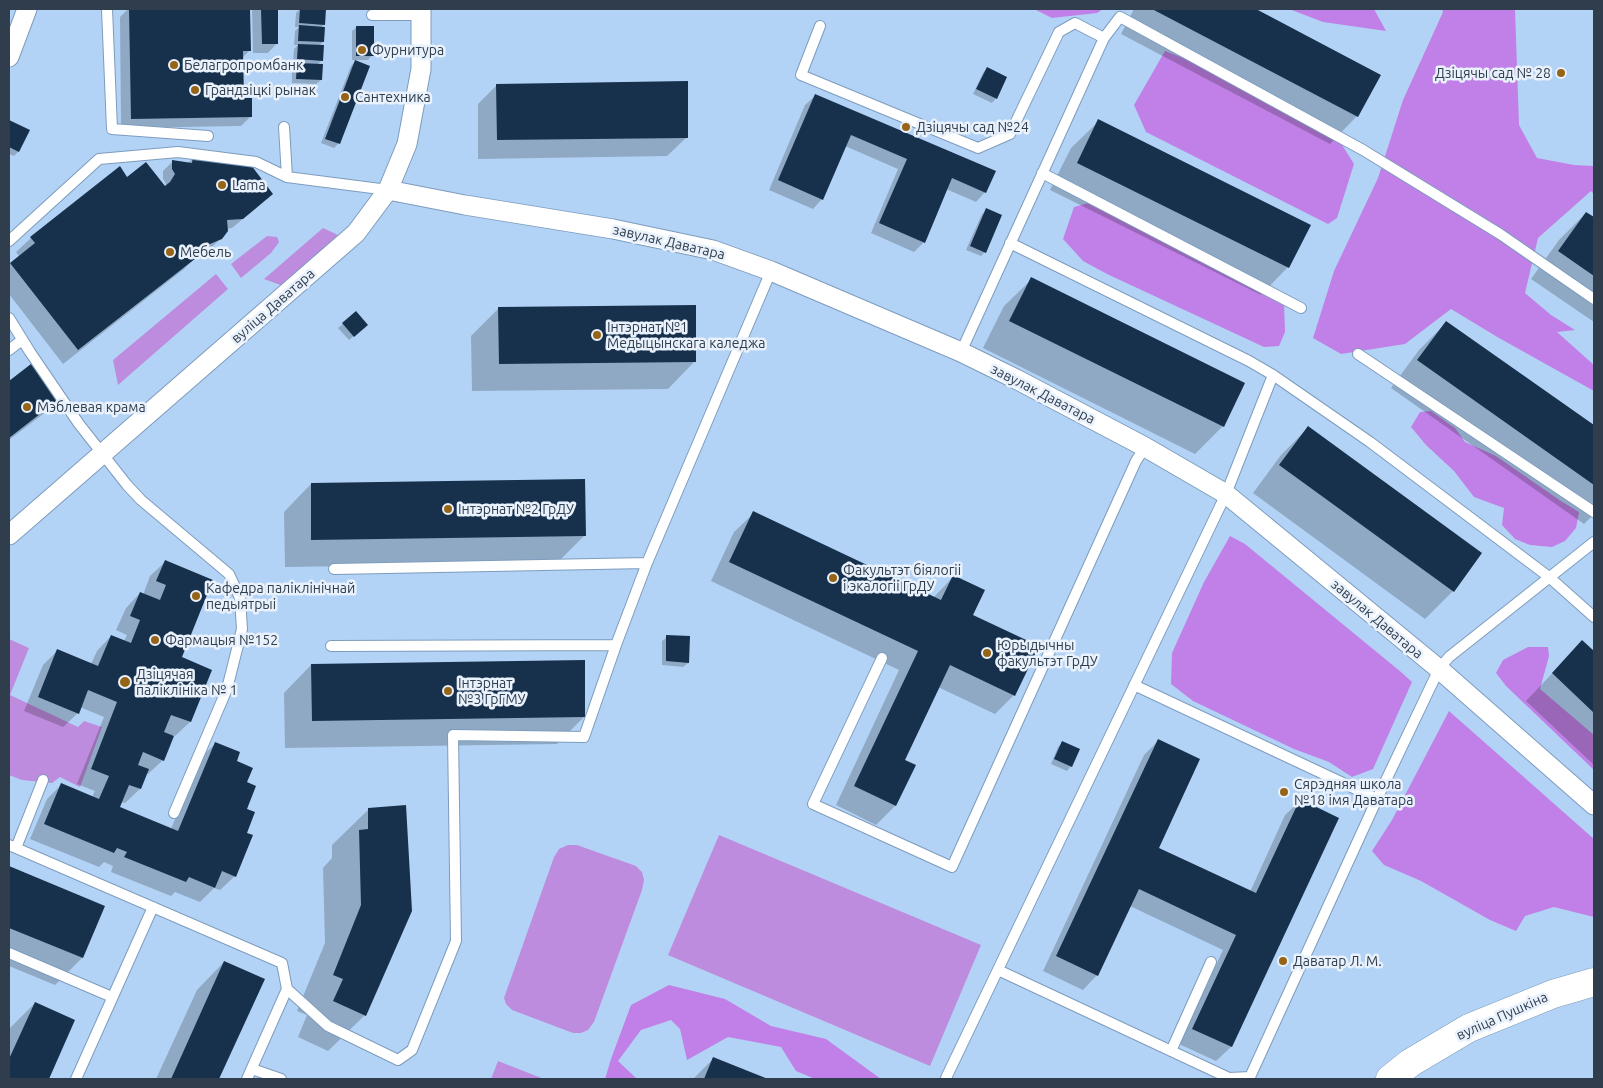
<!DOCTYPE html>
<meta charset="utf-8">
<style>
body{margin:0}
#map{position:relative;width:1603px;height:1088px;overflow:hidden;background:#b3d3f6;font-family:Ubuntu,sans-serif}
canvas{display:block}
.frame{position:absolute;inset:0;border:10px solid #303d4c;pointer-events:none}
</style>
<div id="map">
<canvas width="1603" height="1088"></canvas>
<div class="frame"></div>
</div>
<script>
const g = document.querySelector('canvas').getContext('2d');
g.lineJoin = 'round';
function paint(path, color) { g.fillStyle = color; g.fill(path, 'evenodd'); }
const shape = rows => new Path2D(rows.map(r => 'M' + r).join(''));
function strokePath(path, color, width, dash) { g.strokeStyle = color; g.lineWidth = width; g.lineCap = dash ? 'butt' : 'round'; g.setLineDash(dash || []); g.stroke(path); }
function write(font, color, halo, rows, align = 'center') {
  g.font = font + ' Ubuntu,sans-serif'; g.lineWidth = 5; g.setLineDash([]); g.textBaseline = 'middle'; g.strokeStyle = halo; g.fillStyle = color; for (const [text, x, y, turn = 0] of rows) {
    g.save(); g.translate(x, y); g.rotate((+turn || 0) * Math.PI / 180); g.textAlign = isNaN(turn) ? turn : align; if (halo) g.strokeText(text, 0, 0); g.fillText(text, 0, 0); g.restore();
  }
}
const green = shape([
 [323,228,338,235,283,286,264,279],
 [267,236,277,237,279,242,277,245,271,253,241,278,231,264],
 [216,274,228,289,118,385,113,360],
 [9,639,29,648,10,695,78,727,84,721,102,727,80,787,60,777,52,783,22,780,9,775],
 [719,835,981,945,930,1066,668,955],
 [568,845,577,845,636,866,642,872,644,880,642,890,594,1022,588,1030,581,1033,573,1033,512,1010,506,1004,504,998,554,857,559,849],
 [498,1061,544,1079,491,1079]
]);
const forest = shape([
 [1034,9,1103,9,1097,13,1052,18],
 [1289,9,1374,9,1386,31,1323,22],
 [1442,9,1515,9,1519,125,1537,158,1574,165,1594,166,1594,194,1591,191,1538,238,1525,293,1551,315,1575,330,1557,332,1594,365,1594,391,1499,338,1451,309,1405,344,1341,354,1313,338,1334,271,1378,178,1403,100,1443,12],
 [1165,51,1191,61,1339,140,1354,164,1337,218,1328,224,1146,132,1134,105],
 [1092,202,1284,303,1285,332,1279,346,1264,347,1107,274,1083,261,1063,239,1074,207],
 [1431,411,1455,428,1465,442,1496,456,1561,501,1579,512,1576,528,1565,541,1552,547,1530,545,1515,539,1502,525,1504,508,1474,497,1454,471,1426,445,1411,427,1420,412],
 [1230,536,1245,544,1401,672,1412,682,1373,769,1352,777,1329,762,1294,749,1193,701,1171,684,1172,653,1204,582],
 [1528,647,1548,647,1549,656,1540,689,1594,735,1594,770,1506,686,1496,673,1503,660],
 [1449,711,1594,839,1594,917,1554,907,1525,916,1516,931,1490,920,1421,881,1384,865,1372,851,1392,820],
 [669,985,725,999,771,1026,826,1039,881,1079,815,1079,796,1071,781,1047,728,1037,687,1060,680,1029,671,1020,641,1030,618,1061,637,1079,605,1079,611,1059,631,1005]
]);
const shadow = shape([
 [128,9,249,9,249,51,242,58,242,99,251,116,241,126,121,128,120,17],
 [252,9,276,9,277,43,268,53,253,53],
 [296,9,323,9,324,24,321,28,323,42,319,46,322,60,317,65,321,80,316,84,292,83,292,69,298,64,293,63,294,49,298,45,294,45,295,31,299,27,295,27,296,13,299,10],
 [1134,9,1253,9,1379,75,1357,116,1330,144,1121,34],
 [357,27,372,55,368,60,352,60,352,31],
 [356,61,368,66,338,144,334,148,321,143,351,66],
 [987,68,996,98,992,103,973,94,983,73],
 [497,85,687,137,667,156,478,159,478,104],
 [815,96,985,192,976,202,946,189,924,242,914,252,871,233,898,169,845,146,822,199,813,209,769,190,805,105],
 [9,121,28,131,18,152,14,156,9,154],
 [1099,121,1309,225,1288,267,1261,295,1050,190,1071,148],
 [194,158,261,204,232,228,226,229,221,238,211,248,200,252,184,269,63,364,9,294,9,265,19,256,16,252,31,238,127,178,165,187,166,184,163,179,163,171,173,161,188,163],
 [987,210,985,252,981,256,966,250,982,214],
 [1586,213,1594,219,1594,322,1531,279,1559,240],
 [1032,279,1243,384,1223,426,1195,454,983,348,1004,306],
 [499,308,695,361,668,389,472,391,471,336],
 [1446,323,1594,427,1594,514,1584,524,1391,388,1419,350],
 [343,324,362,329,349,340,338,328],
 [30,366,56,400,42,415,9,440,9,382],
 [1308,428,1480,554,1453,591,1425,619,1253,493,1281,455],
 [311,484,585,535,557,563,285,567,284,512],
 [754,513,933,598,953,577,1014,695,995,714,938,687,904,760,895,806,876,825,836,805,899,670,711,581,734,532],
 [165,562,180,658,211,670,190,722,175,736,173,735,163,760,148,774,146,773,140,789,125,803,121,802,118,808,171,829,200,758,215,744,235,762,246,783,245,833,235,876,220,890,214,888,200,902,175,892,171,896,111,872,113,866,104,862,99,867,30,839,47,799,61,785,92,797,95,791,77,784,104,717,80,707,78,713,63,727,24,711,43,665,57,651,91,664,97,651,111,636,124,641,127,635,116,630,126,608,140,593,143,595,150,576],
 [667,637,688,663,683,667,662,665,662,641],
 [1582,642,1594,653,1594,765,1526,701],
 [311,665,584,717,557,744,285,748,284,693],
 [1158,741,1157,848,1250,892,1285,815,1300,801,1338,818,1231,1047,1216,1061,1179,1044,1223,950,1130,906,1097,975,1083,990,1043,971,1144,755],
 [1062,743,1071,766,1067,771,1051,764,1058,747],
 [369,809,365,1015,328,1051,298,1037,307,1015,297,1011,325,943,323,868,332,858,332,845],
 [9,867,103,906,82,958,55,985,9,966],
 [224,962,263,980,218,1079,156,1079,197,990],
 [35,1003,74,1020,47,1079,9,1079,9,1029],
 [714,1058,765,1079,693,1079]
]);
const building = shape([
 [129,9,250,9,251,51,243,51,244,98,252,98,252,117,131,119],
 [261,9,278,9,278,44,262,44],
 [300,9,326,9,325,25,299,23],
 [1152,9,1256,9,1381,75,1358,117],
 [299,25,325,27,324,42,298,41],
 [356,26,374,26,374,56,356,56],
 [298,44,324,45,323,61,297,59],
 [355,60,370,66,340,144,325,139],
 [297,63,323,64,322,80,296,79],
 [987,67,1007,77,997,99,976,89],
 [688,81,688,138,497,140,496,84],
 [815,94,996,171,986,193,952,178,925,243,879,223,907,159,851,135,823,200,778,180],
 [1098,119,1311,225,1289,268,1077,163],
 [9,120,30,130,19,152,9,147],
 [193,156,251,165,273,194,243,219,227,220,228,231,222,239,205,246,200,255,78,350,10,263,35,243,30,237,120,166,127,177,146,162,165,186,170,182,175,174,172,169,172,160,192,163],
 [986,208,1002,215,986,253,970,246],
 [1586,212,1594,217,1594,276,1558,251],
 [1031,277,1245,383,1224,427,1009,321],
 [696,305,696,362,499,364,498,307],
 [356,311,368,325,354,337,342,323],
 [1446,321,1594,425,1594,485,1417,360],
 [31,364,58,400,9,438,9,381],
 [1308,426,1482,553,1454,592,1279,465],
 [585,479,586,536,311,540,311,483],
 [753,511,941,600,953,575,985,590,973,615,1039,646,1015,696,950,665,905,760,916,765,896,806,854,786,918,651,729,562],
 [165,560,213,580,182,657,212,670,191,722,171,715,164,732,174,736,164,761,143,752,138,765,149,769,141,789,129,785,120,807,178,831,215,742,240,752,237,761,253,768,247,782,256,786,247,809,255,812,247,833,253,835,236,877,222,871,215,888,189,877,186,882,124,857,127,852,117,848,114,853,44,824,61,783,99,799,109,776,91,769,117,702,88,690,79,714,38,697,57,649,98,666,111,635,131,643,140,620,130,616,140,592,160,600,166,585,156,581],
 [666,635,690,636,689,663,666,661],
 [1582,640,1594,651,1594,713,1552,673],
 [585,660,585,717,312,721,311,664],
 [1158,739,1200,759,1159,848,1256,893,1300,799,1339,818,1232,1047,1192,1029,1236,935,1139,889,1098,976,1056,956],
 [1062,741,1080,749,1072,767,1054,759],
 [406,805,412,911,366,1016,333,1001,343,979,333,975,361,905,359,830,368,829,368,808],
 [9,866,105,906,83,958,9,928],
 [224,961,265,979,219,1079,171,1079],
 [35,1002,75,1020,49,1079,9,1079,9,1059],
 [713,1057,768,1079,704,1079]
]);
const lane = shape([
 [107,9,112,129,208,136],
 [372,15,421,15],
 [820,26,801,75,978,148,1010,134,1059,32,1075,23,1104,38],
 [284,127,287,177,388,190],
 [1042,173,1301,308],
 [9,241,99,159,178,152,256,162,287,177],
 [1010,243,1249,361,1273,375,1370,442,1549,577,1594,617],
 [9,318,30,352,79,424,127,485,141,500,229,574,240,598,242,629,227,689,174,813],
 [9,350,22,340],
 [961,352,1104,38,1120,17,1363,150,1500,234,1594,299],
 [1358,354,1594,512],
 [334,569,647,563],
 [331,646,616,645,647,563,771,271],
 [882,658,813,804,952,867,1136,461,1145,447],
 [1134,685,1377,799],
 [9,845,282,963,287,989,247,1079],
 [16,848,43,780],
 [9,953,112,997],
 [998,970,1229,1078,1250,1077,1377,799,1439,669,1449,657,1594,542],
 [287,989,328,1026,398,1060,412,1050,456,941,453,735,584,737,616,645],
 [1171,1051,1211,962],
 [252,1069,281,1079],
 [946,1078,1226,494,1273,375],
 [76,1079,153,907]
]);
const street = shape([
 [9,57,27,9],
 [388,190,465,205,613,229,713,250,771,271,961,352,1016,379,1145,447,1226,494,1439,669,1594,805],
 [9,535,356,233,388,190,407,144,421,69,421,9]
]);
const secondary = shape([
 [1390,1079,1410,1063,1469,1028,1553,994,1594,982]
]);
const markers = [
 [362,50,5,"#966417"],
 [174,65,5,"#966417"],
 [1561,73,5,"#966417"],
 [195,90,5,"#966417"],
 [345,97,5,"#966417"],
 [906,127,5,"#966417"],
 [222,185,5,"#966417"],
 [170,252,5,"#966417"],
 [597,335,5,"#966417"],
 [27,407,5,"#966417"],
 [448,509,5,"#966417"],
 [833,578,5,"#966417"],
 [196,596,5,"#966417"],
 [155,640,5,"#966417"],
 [987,653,5,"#966417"],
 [125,682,6,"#966417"],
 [448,691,5,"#966417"],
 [1284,792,5,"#966417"],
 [1283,961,5,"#966417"]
];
const poiNames = [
 ["Фурнитура",372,50],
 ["Белагропромбанк",184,65],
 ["Дзіцячы сад № 28",1551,73,"right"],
 ["Грандзіцкі рынак",205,90],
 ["Сантехника",355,97],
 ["Дзіцячы сад №24",916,127],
 ["Lama",232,185],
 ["Мебель",180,252],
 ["Інтэрнат №1",607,327],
 ["Медыцынскага каледжа",607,343],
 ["Мэблевая крама",37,407],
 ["Інтэрнат №2 ГрДУ",458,509],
 ["Факультэт біялогіі",843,570],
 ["і экалогіі ГрДУ",843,586],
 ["Кафедра паліклінічнай",206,588],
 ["педыятрыі",206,604],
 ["Фармацыя №152",165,640],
 ["Юрыдычны",997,645],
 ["факультэт ГрДУ",997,661],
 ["Дзіцячая",136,674],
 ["паліклініка № 1",136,690],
 ["Інтэрнат",458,683],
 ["№3 ГрГМУ",458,699],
 ["Сярэдняя школа",1294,784],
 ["№18 імя Даватара",1294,800],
 ["Даватар Л. М.",1293,961]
];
const streetNames = [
 ["завулак Даватара",669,242,13],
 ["вуліца Даватара",273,306,-41],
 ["завулак Даватара",1043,394,27],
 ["завулак Даватара",1377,619,40],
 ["вуліца Пушкіна",1502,1016,-24]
];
paint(green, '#be8cde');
paint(forest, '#c080e7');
paint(shadow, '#0003');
paint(building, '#17314d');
strokePath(lane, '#7d9cbd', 12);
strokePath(street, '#7d9cbd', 21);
strokePath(secondary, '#7d9cbd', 29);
strokePath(lane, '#fff', 10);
strokePath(street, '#fff', 19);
strokePath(secondary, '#fff', 28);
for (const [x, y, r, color] of markers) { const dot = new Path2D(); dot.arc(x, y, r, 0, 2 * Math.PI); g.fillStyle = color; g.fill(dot); strokePath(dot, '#e8f1fc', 2); }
write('14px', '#303d4c', '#e8f1fc', poiNames, 'left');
write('14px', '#303d4c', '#e8f1fc', streetNames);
</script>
